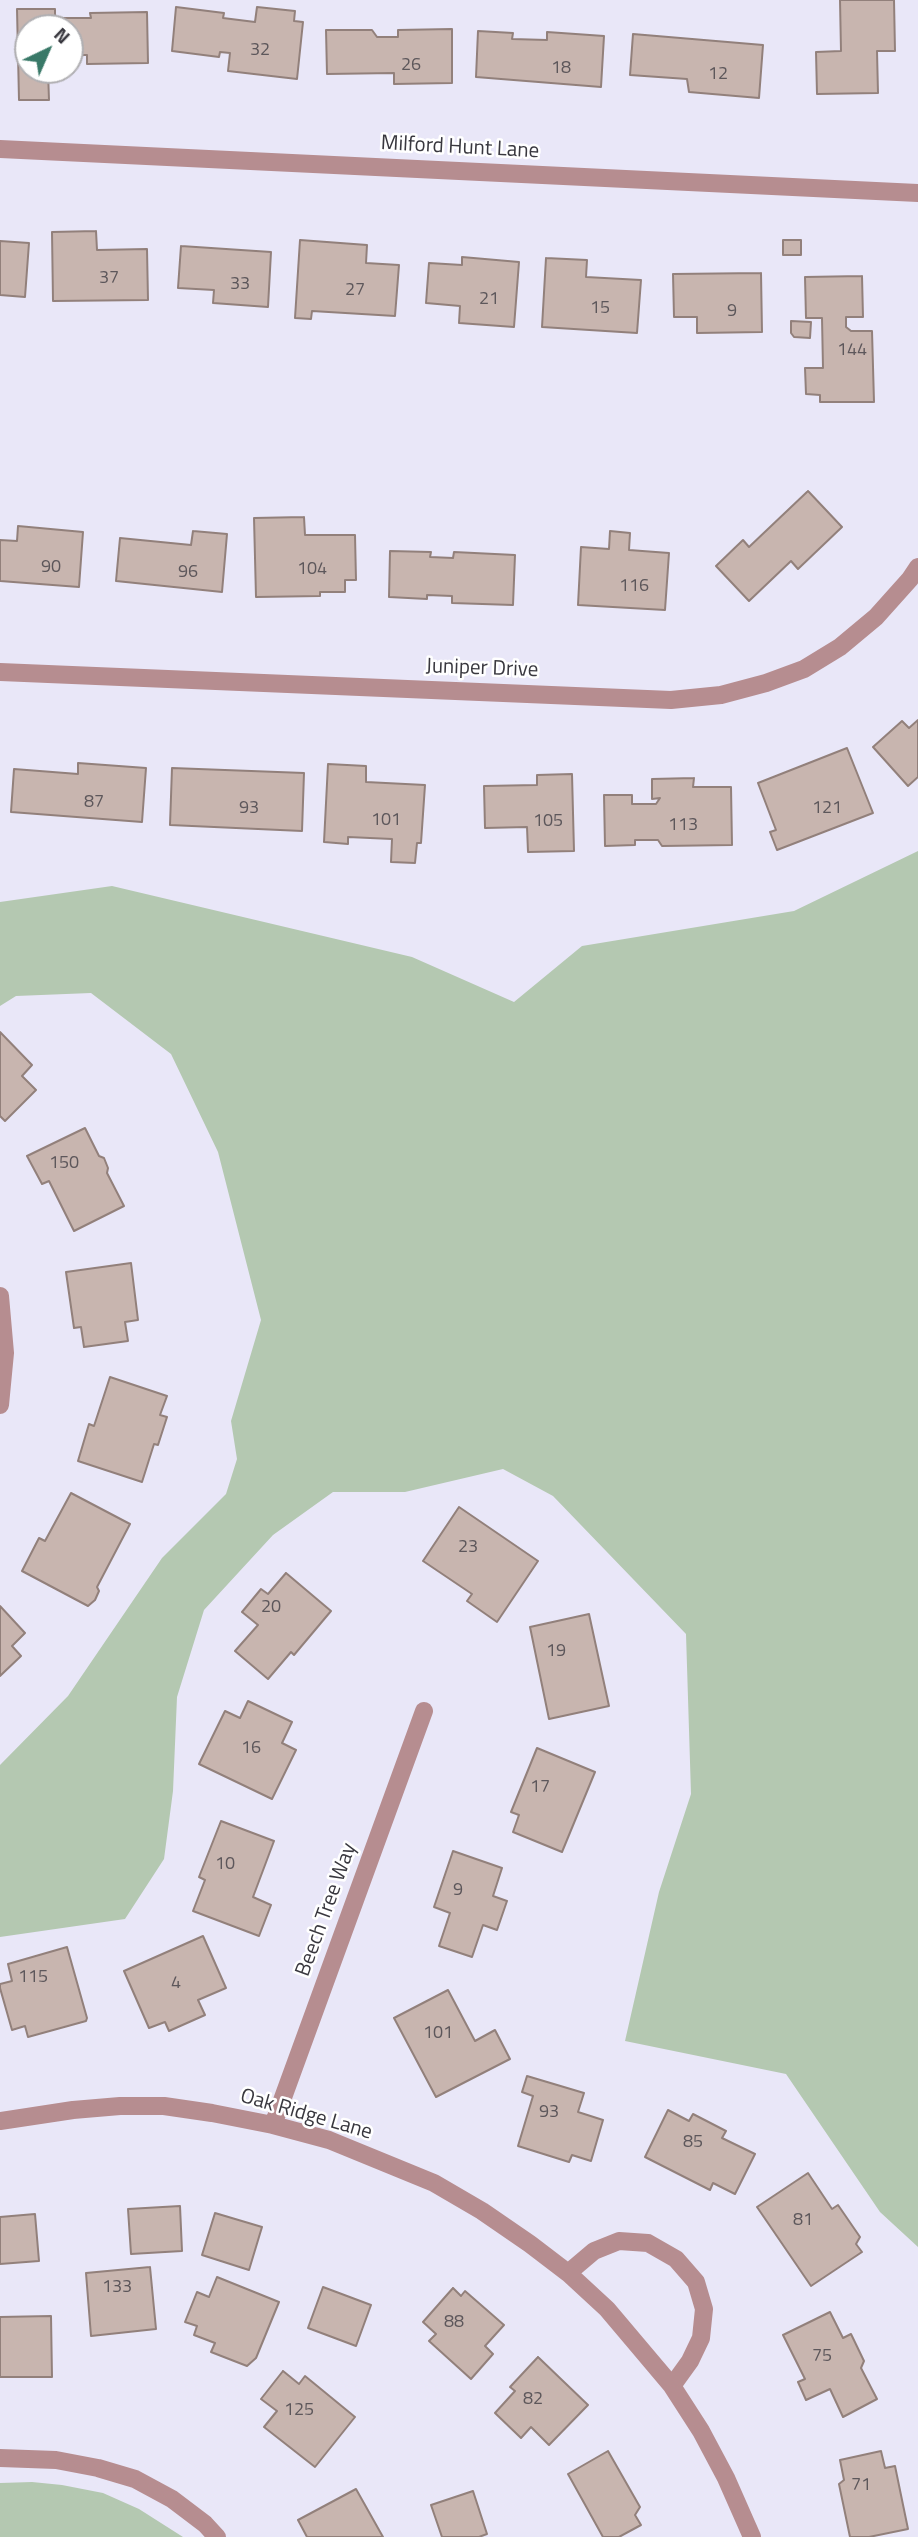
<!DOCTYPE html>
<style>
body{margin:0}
#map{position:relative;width:918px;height:2537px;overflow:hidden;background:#e9e7f8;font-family:"Titillium Web",sans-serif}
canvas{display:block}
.north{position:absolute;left:14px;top:14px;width:70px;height:70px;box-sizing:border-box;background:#fff;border:2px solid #b0afb2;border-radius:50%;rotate:44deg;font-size:19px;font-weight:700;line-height:28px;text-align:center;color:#39383f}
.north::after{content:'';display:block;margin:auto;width:24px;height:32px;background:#397968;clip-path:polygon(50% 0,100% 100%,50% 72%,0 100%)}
</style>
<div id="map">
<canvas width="918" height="2537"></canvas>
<div class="north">N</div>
</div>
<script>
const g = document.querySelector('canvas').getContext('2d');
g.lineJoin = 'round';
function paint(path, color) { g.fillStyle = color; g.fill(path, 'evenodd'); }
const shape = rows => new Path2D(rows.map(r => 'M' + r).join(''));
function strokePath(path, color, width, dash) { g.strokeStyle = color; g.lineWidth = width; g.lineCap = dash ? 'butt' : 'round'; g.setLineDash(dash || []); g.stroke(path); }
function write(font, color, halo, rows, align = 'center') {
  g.font = font + ' "Titillium Web",sans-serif'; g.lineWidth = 5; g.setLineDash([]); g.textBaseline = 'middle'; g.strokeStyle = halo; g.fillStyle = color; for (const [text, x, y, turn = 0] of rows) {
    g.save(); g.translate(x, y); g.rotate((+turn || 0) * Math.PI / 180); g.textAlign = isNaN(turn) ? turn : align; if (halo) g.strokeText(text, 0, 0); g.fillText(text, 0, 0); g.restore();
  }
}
const green = shape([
 [918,851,918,2247,880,2212,786,2074,625,2041,659,1892,691,1794,686,1634,553,1496,503,1469,405,1492,333,1492,273,1535,204,1610,177,1697,173,1791,164,1859,125,1919,0,1937,0,1765,68,1696,162,1558,226,1494,237,1459,231,1421,261,1320,218,1152,171,1054,91,993,16,996,0,1006,0,902,112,886,412,957,514,1002,582,946,794,911],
 [32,2482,62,2485,103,2493,139,2509,183,2537,0,2537,0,2483]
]);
const building = shape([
 [840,0,894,0,895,51,877,51,878,93,817,94,816,52,841,51,840,0],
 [176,7,224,13,223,18,255,22,257,7,295,11,294,21,303,22,297,79,228,71,230,53,220,52,219,57,172,51,176,7],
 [17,9,55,9,55,18,91,18,90,13,147,12,148,63,87,64,87,55,70,55,70,28,28,28,28,70,48,70,49,100,19,100,17,9],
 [452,29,452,83,394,84,394,73,327,74,326,30,372,30,377,37,398,37,398,30,452,29],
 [478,31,513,33,512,39,547,40,547,32,604,36,601,87,476,77,478,31],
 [633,34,763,45,759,98,689,92,687,79,630,75,633,34],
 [96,231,97,250,147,249,148,300,53,301,52,232,96,231],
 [300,240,367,245,366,263,399,265,395,316,312,311,311,319,295,318,300,240],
 [783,240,801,240,801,255,783,255,783,240],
 [0,241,29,243,25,297,0,295,0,241],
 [181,246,271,252,268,307,213,303,214,290,178,288,181,246],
 [462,257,519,262,514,327,459,323,460,306,426,303,429,263,462,265,462,257],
 [546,258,587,260,586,277,641,280,637,333,542,327,546,258],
 [761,273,762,332,697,333,697,317,674,317,673,274,761,273],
 [862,276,863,317,846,317,846,327,851,331,872,331,874,402,820,402,820,395,806,394,805,368,823,368,822,318,806,318,805,277,862,276],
 [791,321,811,322,810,338,794,337,791,333,791,321],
 [808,491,842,527,798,569,791,561,749,601,716,566,743,540,749,547,808,491],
 [304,517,305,535,355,535,356,580,345,580,345,592,320,592,320,596,256,597,254,518,304,517],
 [18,526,83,532,79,587,0,581,0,540,17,541,18,526],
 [193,531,227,534,222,592,116,581,120,538,191,545,193,531],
 [610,531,630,533,629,550,669,553,665,610,578,605,581,547,609,549,610,531],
 [390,551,431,552,430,557,453,558,454,552,515,555,513,605,452,603,452,596,427,595,427,599,389,597,390,551],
 [918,720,918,777,908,786,873,747,902,721,909,728,918,720],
 [847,748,873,813,777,850,770,832,776,830,758,783,847,748],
 [78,763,146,768,142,822,11,812,14,769,78,774,78,763],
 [328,764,366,766,366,782,425,785,421,843,417,843,415,863,391,862,392,839,348,837,348,844,324,842,328,764],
 [172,768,304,773,302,831,170,825,172,768],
 [572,774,574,851,528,852,527,827,485,828,484,786,537,785,537,775,572,774],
 [694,778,693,787,731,787,732,845,662,846,658,840,635,840,635,845,605,846,604,795,632,795,632,804,656,804,660,798,652,799,652,779,694,778],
 [0,1032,32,1065,22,1076,36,1090,5,1121,0,1116,0,1032],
 [85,1128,99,1156,104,1158,108,1168,107,1173,124,1206,74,1231,49,1181,42,1184,27,1156,85,1128],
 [131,1263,138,1320,125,1322,128,1341,84,1347,81,1327,74,1328,66,1272,131,1263],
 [110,1377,167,1396,160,1415,167,1417,158,1445,154,1444,142,1482,78,1461,89,1424,94,1426,110,1377],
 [71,1493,130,1524,97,1587,99,1591,95,1600,88,1606,22,1571,39,1538,45,1541,71,1493],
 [459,1507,538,1561,497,1622,467,1601,472,1594,423,1561,459,1507],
 [286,1573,331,1611,294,1655,291,1652,268,1679,235,1651,258,1625,242,1612,261,1589,268,1594,286,1573],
 [0,1606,25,1633,12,1646,21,1656,0,1676,0,1606],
 [589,1614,609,1706,549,1719,530,1627,589,1614],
 [248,1701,292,1722,282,1743,296,1750,272,1799,199,1764,225,1711,240,1718,248,1701],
 [537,1748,595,1772,562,1852,513,1832,519,1815,511,1812,537,1748],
 [221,1821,274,1841,253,1897,271,1905,259,1936,193,1911,205,1880,199,1877,221,1821],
 [453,1851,502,1868,493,1896,507,1901,497,1930,483,1925,472,1957,439,1946,450,1913,434,1907,453,1851],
 [203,1936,226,1988,198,2000,205,2015,169,2031,165,2022,149,2028,124,1971,203,1936],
 [67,1947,87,2018,86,2021,28,2037,25,2026,12,2030,0,1988,0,1984,12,1981,8,1964,67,1947],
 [448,1990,475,2041,495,2030,510,2059,436,2097,394,2018,448,1990],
 [527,2076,584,2093,578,2112,603,2120,591,2161,572,2155,569,2162,518,2146,533,2096,522,2092,527,2076],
 [668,2110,689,2121,693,2114,726,2131,722,2138,755,2154,735,2194,713,2183,710,2190,645,2157,668,2110],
 [808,2173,832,2209,838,2205,860,2237,856,2244,862,2252,811,2286,757,2207,808,2173],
 [180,2206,182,2251,131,2254,128,2209,180,2206],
 [215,2213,262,2227,249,2270,202,2255,215,2213],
 [35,2214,39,2261,0,2264,0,2217,35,2214],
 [150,2267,156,2329,91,2336,86,2273,150,2267],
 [217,2277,279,2302,256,2358,247,2366,211,2352,215,2343,194,2335,197,2326,185,2322,197,2292,209,2297,217,2277],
 [323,2287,371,2305,356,2346,308,2328,323,2287],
 [453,2288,461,2296,465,2291,504,2325,485,2346,493,2354,471,2379,429,2341,436,2334,423,2322,453,2288],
 [830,2312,843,2338,851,2334,864,2361,861,2368,877,2399,843,2417,830,2389,806,2400,798,2382,805,2379,783,2335,830,2312],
 [51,2316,52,2377,0,2377,0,2317,51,2316],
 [538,2357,588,2405,549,2445,531,2427,521,2438,495,2413,515,2391,510,2387,538,2357],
 [283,2371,299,2384,305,2376,355,2417,315,2467,264,2427,277,2411,261,2399,283,2371],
 [608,2451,640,2507,635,2515,641,2525,619,2537,603,2537,568,2474,608,2451],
 [881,2451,885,2468,895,2466,908,2529,869,2537,850,2537,839,2484,844,2480,840,2460,881,2451],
 [356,2489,383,2537,307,2537,298,2520,356,2489],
 [473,2491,487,2534,479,2537,442,2537,431,2505,473,2491]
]);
const minor = shape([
 [0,149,918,193],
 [0,672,671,700,721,695,766,683,804,669,840,647,876,617,910,579,918,567],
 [0,1296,5,1353,0,1405],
 [0,2121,73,2110,120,2106,164,2106,212,2113,273,2125,329,2140,434,2183,482,2211,530,2244,568,2273,607,2309,672,2386,701,2431,726,2478,752,2537],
 [273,2125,424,1711],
 [568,2273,594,2251,619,2241,648,2243,676,2259,696,2282,704,2309,701,2338,690,2361,672,2386],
 [0,2458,56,2460,98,2468,135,2479,172,2499,205,2524,217,2537]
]);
const numberNames = [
 ["32",260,51],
 ["26",411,66],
 ["18",561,69],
 ["12",718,75],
 ["37",109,279],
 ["33",240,285],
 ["27",355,291],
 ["21",489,300],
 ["15",600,309],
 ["9",732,312],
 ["144",852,351],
 ["90",51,568],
 ["104",312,570],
 ["96",188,573],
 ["116",634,587],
 ["87",94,803],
 ["93",249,809],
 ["121",827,809],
 ["101",386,821],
 ["105",548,822],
 ["113",683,826],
 ["150",64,1164],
 ["23",468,1548],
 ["20",271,1608],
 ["19",556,1652],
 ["16",251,1749],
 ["17",540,1788],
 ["10",225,1865],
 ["9",458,1891],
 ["115",33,1978],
 ["4",176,1984],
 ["101",438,2034],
 ["93",549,2113],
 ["85",693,2143],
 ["81",803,2221],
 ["133",117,2288],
 ["88",454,2323],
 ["75",822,2357],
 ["82",533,2400],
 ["125",299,2411],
 ["71",861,2486]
];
const streetNames = [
 ["Milford Hunt Lane",460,148,3],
 ["Juniper Drive",482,669,2],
 ["Beech Tree Way",327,1910,-70],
 ["Oak Ridge Lane",306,2115,16]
];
paint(green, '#b4c8b1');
paint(building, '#c8b5af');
strokePath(building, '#92807b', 2);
strokePath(minor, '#b68d90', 18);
write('18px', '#5d575b', null, numberNames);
write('21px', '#39383f', '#fff', streetNames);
</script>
